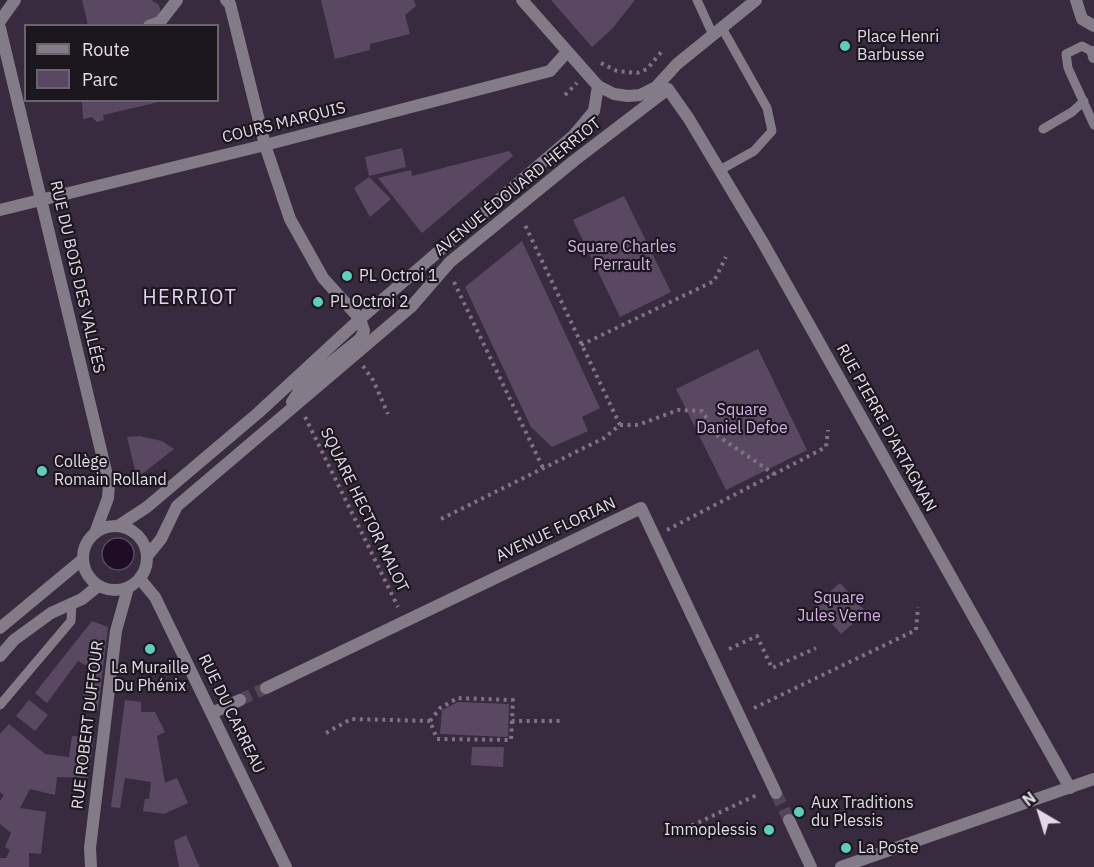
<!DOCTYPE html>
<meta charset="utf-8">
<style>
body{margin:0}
#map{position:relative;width:1094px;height:867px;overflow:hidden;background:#392b3f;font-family:"IBM Plex Sans",sans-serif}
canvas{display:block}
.legend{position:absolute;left:24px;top:24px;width:195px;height:78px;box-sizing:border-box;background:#1c161f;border:2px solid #6b646f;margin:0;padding:8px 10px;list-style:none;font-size:18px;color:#e2d9e6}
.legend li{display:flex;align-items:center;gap:12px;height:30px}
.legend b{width:30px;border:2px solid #6b646f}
.north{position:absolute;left:1010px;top:783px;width:60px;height:60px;-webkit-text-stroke:4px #1c161f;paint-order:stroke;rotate:322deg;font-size:16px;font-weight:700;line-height:24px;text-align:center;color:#e2d9e6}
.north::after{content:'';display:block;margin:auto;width:21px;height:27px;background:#e2d9e6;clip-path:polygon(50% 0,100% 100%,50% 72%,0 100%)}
</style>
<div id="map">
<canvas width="1094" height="867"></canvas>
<ul class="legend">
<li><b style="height:8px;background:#847b88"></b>Route</li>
<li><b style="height:16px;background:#5a4863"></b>Parc</li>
</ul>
<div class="north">N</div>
</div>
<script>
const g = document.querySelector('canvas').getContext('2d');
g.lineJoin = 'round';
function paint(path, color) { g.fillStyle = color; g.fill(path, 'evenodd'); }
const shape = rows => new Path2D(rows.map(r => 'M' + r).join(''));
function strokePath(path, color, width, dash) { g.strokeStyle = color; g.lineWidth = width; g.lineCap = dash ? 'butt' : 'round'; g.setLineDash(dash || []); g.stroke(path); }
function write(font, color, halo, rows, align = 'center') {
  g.font = font + ' "IBM Plex Sans",sans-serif'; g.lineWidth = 4.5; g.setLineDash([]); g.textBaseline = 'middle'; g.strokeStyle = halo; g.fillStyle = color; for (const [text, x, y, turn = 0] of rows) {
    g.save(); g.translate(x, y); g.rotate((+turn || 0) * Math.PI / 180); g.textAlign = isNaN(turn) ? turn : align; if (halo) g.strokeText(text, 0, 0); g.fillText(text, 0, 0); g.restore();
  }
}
const green = shape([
 [82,0,151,0,159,5,164,25,88,25],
 [321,0,414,0,416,6,405,15,410,34,370,44,370,50,335,59],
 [551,0,635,0,612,29,592,47],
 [82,101,82,100,163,101,103,115,104,120,97,122,92,117,83,119],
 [402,148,406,167,369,176,365,157],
 [509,151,513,156,422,233,378,178,411,170,412,176],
 [369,177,391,199,370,217,354,188],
 [624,196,671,292,620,317,573,220],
 [522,241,600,408,582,417,588,431,552,447,531,427,465,287],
 [758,349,807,450,726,490,676,389],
 [139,436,162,441,174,449,137,478,127,437],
 [840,583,866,612,841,634,815,605],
 [92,621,108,627,98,710,82,708,87,666,78,661,47,703,35,693],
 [29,700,48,715,35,731,16,716],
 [125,700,141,702,141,712,155,712,165,732,157,736,165,783,177,778,188,803,164,814,143,811,145,799,149,799,151,782,125,778,120,808,111,807],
 [458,702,509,704,508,737,440,734,442,710],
 [9,724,45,754,69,757,72,736,94,738,88,778,57,777,55,795,30,789,20,808,46,812,41,854,29,853,29,867,0,867,0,858,6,858,10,850,5,847,11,833,0,824,0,801,4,795,0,792,0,734],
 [472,747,504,747,503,767,471,765],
 [186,835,196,859,200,867,179,867,174,841]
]);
const water = shape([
 '102 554a16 16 0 1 1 32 0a16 16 0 1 1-32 0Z'
]);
const minorTunnel = shape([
 [240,700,266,688],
 [776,793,789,820]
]);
const path = shape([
 [601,63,617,71,637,73,647,69,663,50],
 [565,95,577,83],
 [454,282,543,468],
 [581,345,714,281,726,257],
 [363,366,373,380,388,414],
 [305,417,398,607],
 [620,425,638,425,678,410,702,411,718,436,774,474],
 [441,519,604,438,620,425,524,223],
 [667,530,826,447,828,430],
 [729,649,757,636,772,668,816,648],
 [754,708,916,630,918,607],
 [512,721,511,740,437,739,430,721,440,708,458,698,513,700,512,721,560,721],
 [326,733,351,719,430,721],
 [678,832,759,794]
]);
const service = shape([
 [697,0,713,35],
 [1093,52,1082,46,1066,54,1068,68,1094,125],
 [1043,129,1072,112,1084,101],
 [720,170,754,151,772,131,767,108,722,28],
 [0,705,71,621,72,603]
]);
const pedestrian = shape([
 [0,210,265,145,550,71,567,52]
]);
const minor = shape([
 [226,0,230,4,265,145,290,219,323,278,360,319],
 [1076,0,1082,19,1094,26],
 [0,21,15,0],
 [149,26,160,22,177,0],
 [0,28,109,484,108,498,95,533],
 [1093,52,1094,57],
 [266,688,641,508,776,793],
 [212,713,240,700],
 [789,820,811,867],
 [91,867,90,848,116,631,128,588]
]);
const tertiary = shape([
 [522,0,598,86,614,94,628,96,640,95,656,87,677,64,756,0],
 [668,89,689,119,762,241,1070,788],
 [292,402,303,385,360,339,364,331,360,319],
 '83 558a32 32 0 1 1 64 0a32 32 0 1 1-64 0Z',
 [118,526,147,507,258,413,360,319,573,136,594,111,598,86],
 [148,555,161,539,177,506,411,307,450,262,575,160,668,89],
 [140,579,155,597,286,867],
 [0,628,83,559],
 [0,656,14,640,51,613,82,599,98,586],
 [841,867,1094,779]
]);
const markers = [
 [845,46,6,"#5cceba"],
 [347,276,6,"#5cceba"],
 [318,302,6,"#5cceba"],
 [42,471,6,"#5cceba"],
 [150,649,6,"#5cceba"],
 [799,812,6,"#5cceba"],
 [769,830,6,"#5cceba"],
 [846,848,6,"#5cceba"]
];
const poiNames = [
 ["Place Henri",857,37],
 ["Barbusse",857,55],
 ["PL Octroi 1",359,276],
 ["PL Octroi 2",330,302],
 ["Collège",54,462],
 ["Romain Rolland",54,480],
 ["La Muraille",150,668,"center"],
 ["Du Phénix",150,686,"center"],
 ["Aux Traditions",811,803],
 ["du Plessis",811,821],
 ["Immoplessis",757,830,"right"],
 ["La Poste",858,848]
];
const streetNames = [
 ["COURS MARQUIS",284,123,-14],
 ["AVENUE ÉDOUARD HERRIOT",518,187,-39],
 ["RUE DU BOIS DES VALLÉES",77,277,77],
 ["RUE PIERRE D'ARTAGNAN",886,428,61],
 ["SQUARE HECTOR MALOT",364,510,64],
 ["AVENUE FLORIAN",556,530,-25],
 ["RUE DU CARREAU",231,714,64],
 ["RUE ROBERT DUFFOUR",88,725,-83]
];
const parkNames = [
 ["Square Charles",622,247],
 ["Perrault",622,265],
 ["Square",742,410],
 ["Daniel Defoe",742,428],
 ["Square",839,598],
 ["Jules Verne",839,616]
];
const quarterNames = [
 ["HERRIOT",190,298]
];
paint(green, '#5a4863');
paint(water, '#1e0d25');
strokePath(water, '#594a5f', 1.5);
strokePath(minorTunnel, '#524558', 12, [12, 6]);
strokePath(path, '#7e7284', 4, [3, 4.5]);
strokePath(service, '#847b88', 9);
strokePath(pedestrian, '#847b88', 12);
strokePath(minor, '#847b88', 12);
strokePath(tertiary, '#847b88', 12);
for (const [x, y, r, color] of markers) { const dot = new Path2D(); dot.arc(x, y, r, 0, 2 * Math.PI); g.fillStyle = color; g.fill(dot); strokePath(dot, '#1c161f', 2); }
write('16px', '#e2d9e6', '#1c161f', poiNames, 'left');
write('16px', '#e2d9e6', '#1c161f', streetNames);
write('16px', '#d3afe3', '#1c161f', parkNames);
g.letterSpacing = '1.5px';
write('20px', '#e5d4ee', '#1c161f', quarterNames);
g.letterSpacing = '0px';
</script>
